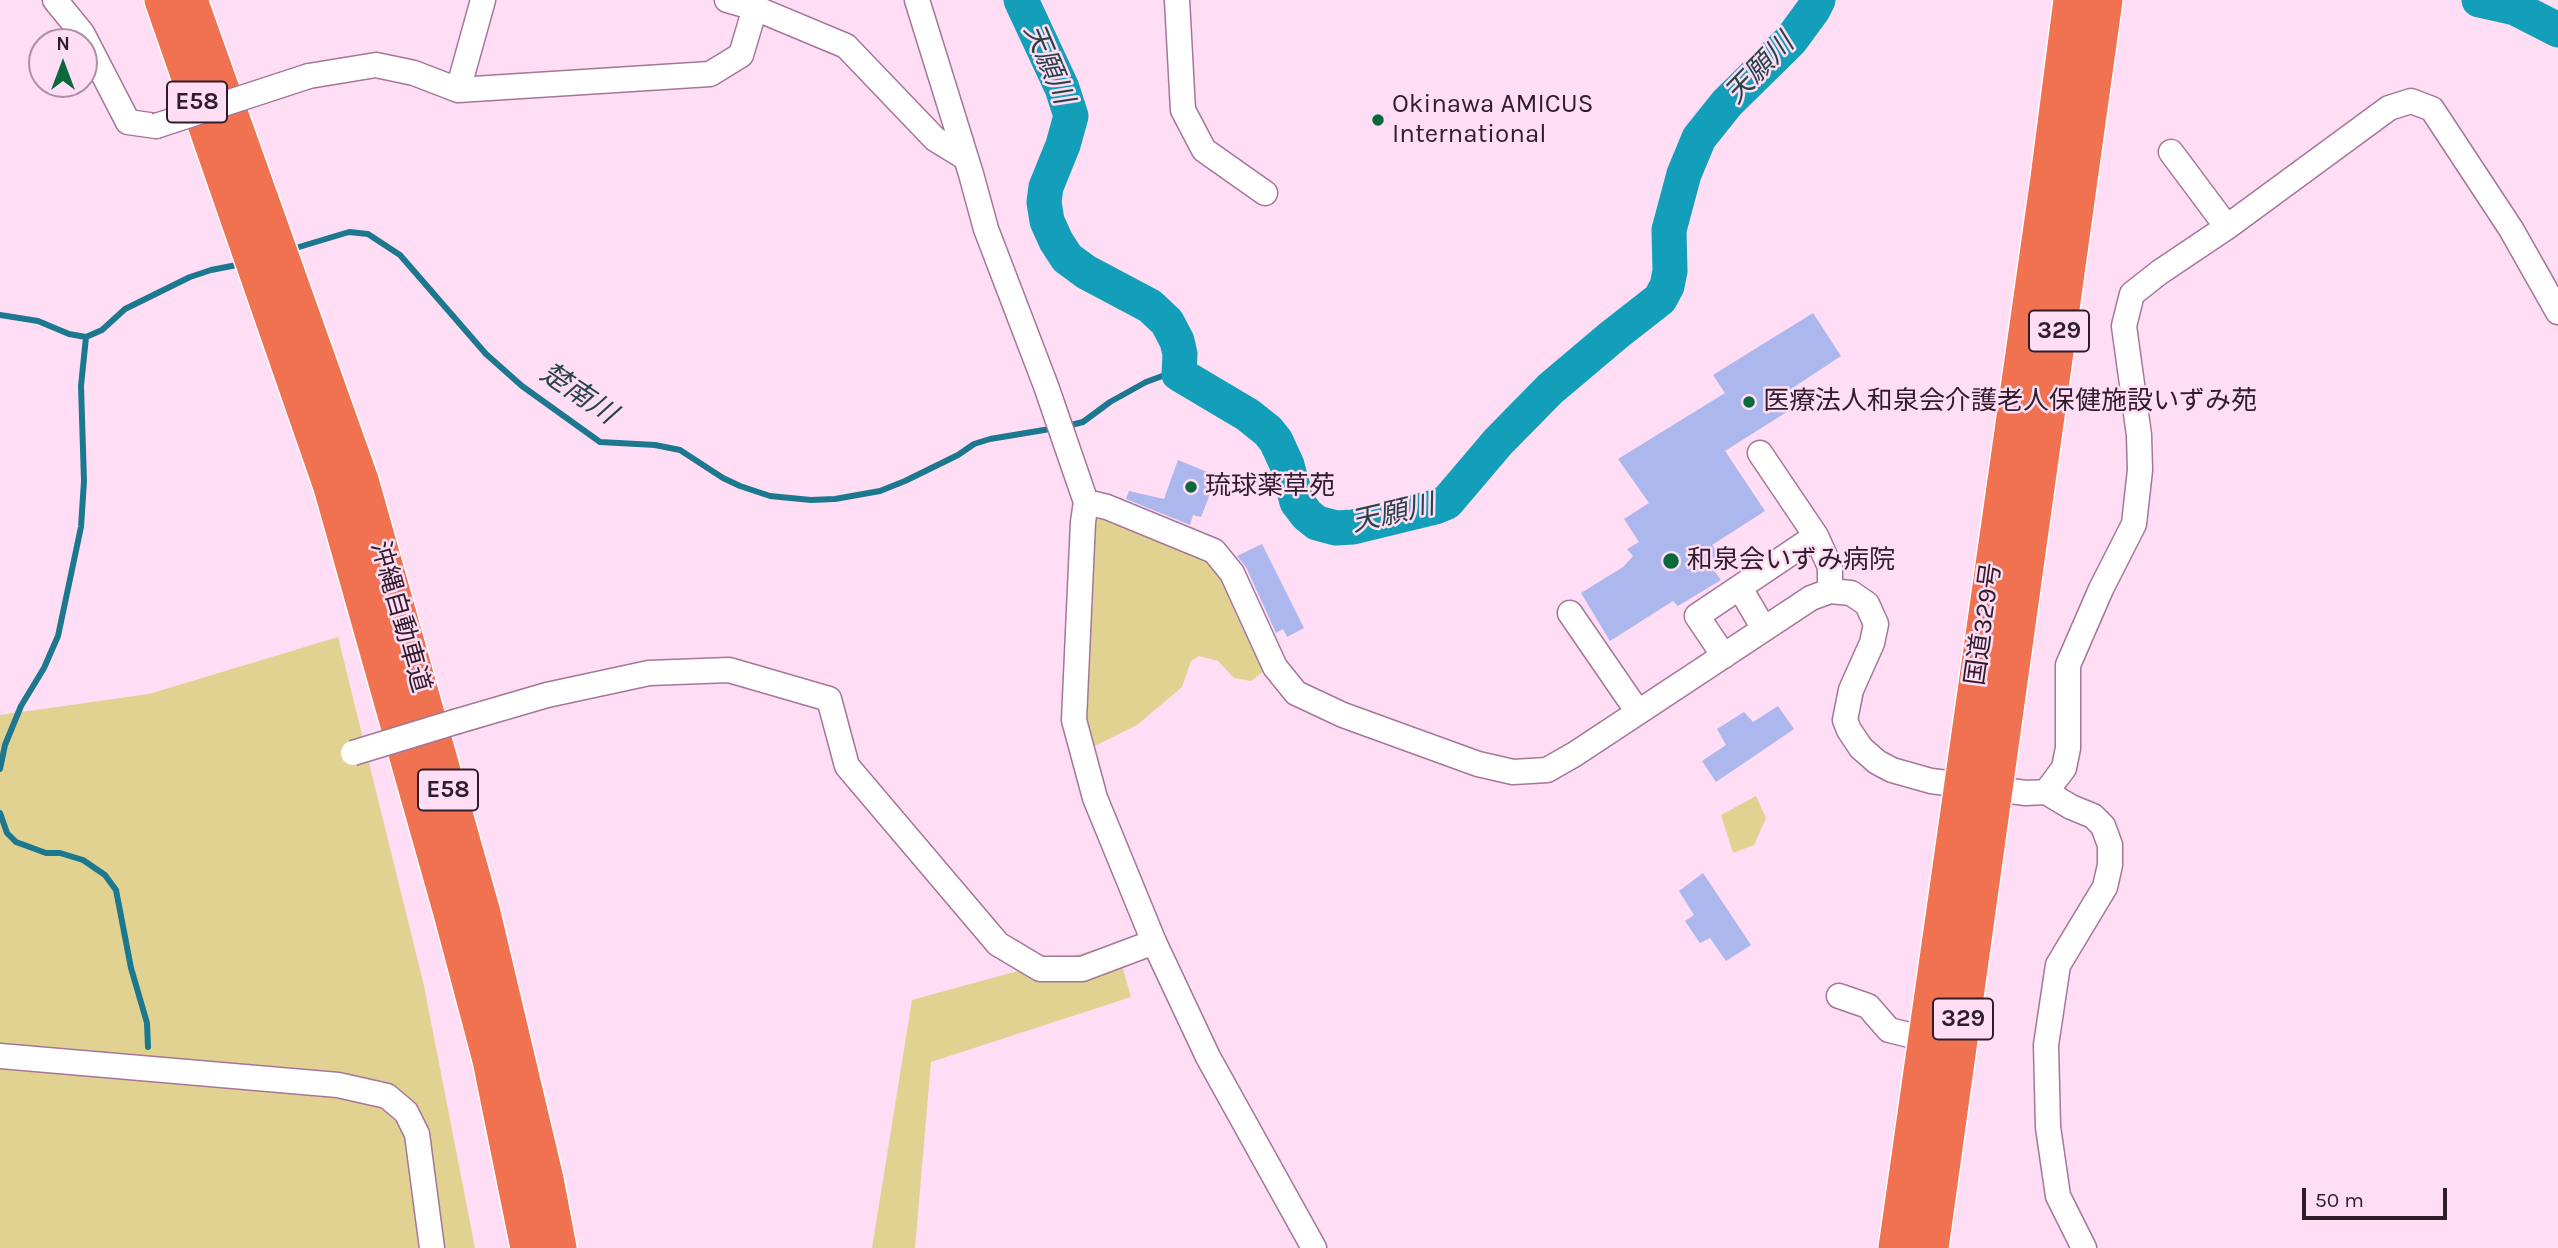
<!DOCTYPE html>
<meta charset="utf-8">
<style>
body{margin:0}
#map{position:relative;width:2558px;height:1248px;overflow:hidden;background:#feddf5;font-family:Karla,sans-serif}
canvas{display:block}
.north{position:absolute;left:28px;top:28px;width:70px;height:70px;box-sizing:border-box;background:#feddf5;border:2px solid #ac90a4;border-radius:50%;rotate:0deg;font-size:19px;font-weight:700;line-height:28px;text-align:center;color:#301c2b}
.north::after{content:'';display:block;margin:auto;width:24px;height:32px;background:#09683c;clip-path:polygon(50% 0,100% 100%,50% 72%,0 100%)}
.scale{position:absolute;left:2302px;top:1188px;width:145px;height:32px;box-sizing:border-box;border:4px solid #301c2b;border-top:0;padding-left:9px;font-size:21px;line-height:24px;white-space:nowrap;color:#301c2b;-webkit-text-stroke:5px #feddf5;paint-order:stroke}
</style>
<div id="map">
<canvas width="2558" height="1248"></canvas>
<div class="north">N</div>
<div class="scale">50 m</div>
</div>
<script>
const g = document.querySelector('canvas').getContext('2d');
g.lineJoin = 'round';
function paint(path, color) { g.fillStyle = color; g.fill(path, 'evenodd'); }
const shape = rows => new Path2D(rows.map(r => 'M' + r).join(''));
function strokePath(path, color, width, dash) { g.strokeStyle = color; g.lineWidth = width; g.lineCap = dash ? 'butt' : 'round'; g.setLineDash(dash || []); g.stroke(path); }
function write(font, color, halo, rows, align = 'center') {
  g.font = font + ' Karla,"Noto Sans JP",sans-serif'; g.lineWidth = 5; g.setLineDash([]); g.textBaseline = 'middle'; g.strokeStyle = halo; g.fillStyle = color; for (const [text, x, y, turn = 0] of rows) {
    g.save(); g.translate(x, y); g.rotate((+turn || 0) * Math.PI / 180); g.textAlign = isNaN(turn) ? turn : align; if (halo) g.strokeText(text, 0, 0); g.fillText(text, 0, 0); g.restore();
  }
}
const green = shape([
 [1097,514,1191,551,1216,568,1227,581,1265,670,1251,681,1234,678,1218,661,1199,656,1191,661,1182,687,1137,725,1091,748,1083,718,1088,523],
 [338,637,424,986,475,1248,0,1248,0,715,149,694],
 [1756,796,1766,818,1754,845,1733,853,1721,815],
 [1116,944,1131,997,931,1062,915,1248,872,1248,912,1000]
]);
const stream = shape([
 [2497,0,2498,4],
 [289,250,349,232,368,234,400,255,486,354,522,386,600,442,655,445,680,450,723,478,740,486,770,496,811,500,835,499,880,491,905,481,958,455,974,444,990,439,1056,428],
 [0,315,38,321,69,334,86,337,102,330,125,309,190,277,211,270,242,264],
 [1067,426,1083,422,1110,402,1146,382,1165,375,1179,374],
 [0,769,5,745,21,706,44,668,58,636,81,527,84,481,81,386,86,337],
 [0,813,7,833,16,842,46,853,60,853,83,860,105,875,116,890,131,968,147,1023,148,1047]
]);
const river = shape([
 [1021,0,1062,88,1071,116,1063,145,1046,187,1044,202,1047,221,1056,241,1067,258,1086,272,1150,306,1167,322,1177,341,1180,354,1179,374,1248,415,1268,431,1276,441,1287,465,1297,502,1307,515,1317,523,1336,528,1353,527,1435,507,1447,502,1498,442,1550,389,1614,335,1660,299,1667,286,1670,271,1669,230,1684,174,1699,138,1727,103,1791,40,1813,10,1818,0],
 [2479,0,2515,8,2558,30]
]);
const building = shape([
 [1813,313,1841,356,1782,395,1793,408,1725,451,1765,511,1712,545,1720,556,1710,565,1721,580,1678,606,1673,601,1610,641,1581,593,1623,567,1633,556,1627,549,1639,542,1624,519,1649,503,1618,459,1725,393,1713,375],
 [1178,460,1217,476,1201,517,1193,515,1190,525,1126,499,1129,491,1164,499],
 [1262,544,1304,628,1287,637,1283,629,1276,633,1246,567,1237,556],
 [1778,706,1794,729,1716,782,1702,761,1726,745,1717,729,1744,712,1753,722],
 [1703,873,1751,945,1726,961,1710,938,1700,943,1685,921,1694,915,1679,891]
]);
const minor = shape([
 [55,0,82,33,128,122,156,126],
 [727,0,755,8,846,46,935,139,966,158],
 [917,0,971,174,986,229,1046,386,1086,502,1083,522,1074,720,1095,798,1154,942,1208,1057,1314,1248],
 [1177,0,1183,110,1204,150,1265,193],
 [309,76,376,65,414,73,458,90,710,74,741,55,755,8],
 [458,90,483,0],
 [2171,152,2227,227],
 [1760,453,1816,536,1830,567,1830,591],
 [1086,502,1107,507,1214,551,1232,573,1275,667,1296,693,1343,715,1478,764,1513,772,1547,770,1575,754,1811,598,1830,591,1851,593,1867,604,1876,624,1872,643,1851,690,1845,720,1849,730,1861,748,1877,762,1892,770,1931,781,2026,793,2046,792,2071,807,2093,816,2103,826,2110,845,2110,865,2105,887,2058,965,2046,1045,2048,1127,2058,1196,2084,1248],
 [1740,588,1764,629],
 [1570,613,1638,712],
 [1724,656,1697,616,1816,536],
 [458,721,547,695,649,673,729,670,829,699,847,766,998,944,1040,969,1082,969,1154,942],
 [2046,792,2064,768,2068,748,2068,665,2101,589,2134,524,2140,470,2139,435,2124,326,2132,294,2160,272,2227,227,2389,108,2411,101,2432,109,2511,229,2558,312],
 [1839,996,1868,1006,1889,1030,1926,1039],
 [0,1056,338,1085,387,1096,406,1112,417,1134,432,1248]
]);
const highway = shape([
 [162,0,331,487,451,913,490,1060,528,1248],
 [190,0,361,480,483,913,546,1179,559,1248],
 [1896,1248,2048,178,2071,0],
 [1931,1248,2105,0]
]);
const minorBridge = shape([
 [156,126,309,76],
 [353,753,458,721]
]);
const markers = [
 [1378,120,7,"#09683c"],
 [1749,402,7,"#09683c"],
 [1191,487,7,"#09683c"],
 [1671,561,9,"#09683c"]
];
const shields = [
 [197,102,60],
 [2059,331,60],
 [448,790,60],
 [1963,1019,60]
];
const shieldNames = [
 ["E58",197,102],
 ["329",2059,331],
 ["E58",448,790],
 ["329",1963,1019]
];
const poiNames = [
 ["Okinawa AMICUS",1392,105],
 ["International",1392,135],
 ["医療法人和泉会介護老人保健施設いずみ苑",1763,402],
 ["琉球薬草苑",1205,487],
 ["和泉会いずみ病院",1687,561]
];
const streetNames = [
 ["沖縄自動車道",400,617,74],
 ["国道329号",1984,624,-82]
];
const waterNames = [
 ["天願川",1048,64,67],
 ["天願川",1760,69,-46],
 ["楚南川",578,394,34],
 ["天願川",1393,514,-13]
];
paint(green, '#e2d291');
strokePath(stream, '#1c788f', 6);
strokePath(river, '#139fba', 35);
paint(building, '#acb7ee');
strokePath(minor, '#a6759a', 27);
strokePath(highway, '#fff', 38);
strokePath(minor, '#fff', 24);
strokePath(highway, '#f07251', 35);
strokePath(minorBridge, '#a6759a', 27, []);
strokePath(minorBridge, '#fff', 24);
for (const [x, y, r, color] of markers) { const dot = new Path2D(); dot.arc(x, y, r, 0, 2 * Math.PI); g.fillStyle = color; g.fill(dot); strokePath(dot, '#feddf5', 2.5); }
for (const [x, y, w] of shields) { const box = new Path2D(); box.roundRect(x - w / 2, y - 20.5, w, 41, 5); g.fillStyle = '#feddf5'; g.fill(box); strokePath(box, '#301c2b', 2); }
write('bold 24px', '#301c2b', null, shieldNames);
write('26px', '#301c2b', '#feddf5', poiNames, 'left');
write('26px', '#301c2b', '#feddf5', streetNames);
write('italic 28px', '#284349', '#feddf5', waterNames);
</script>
